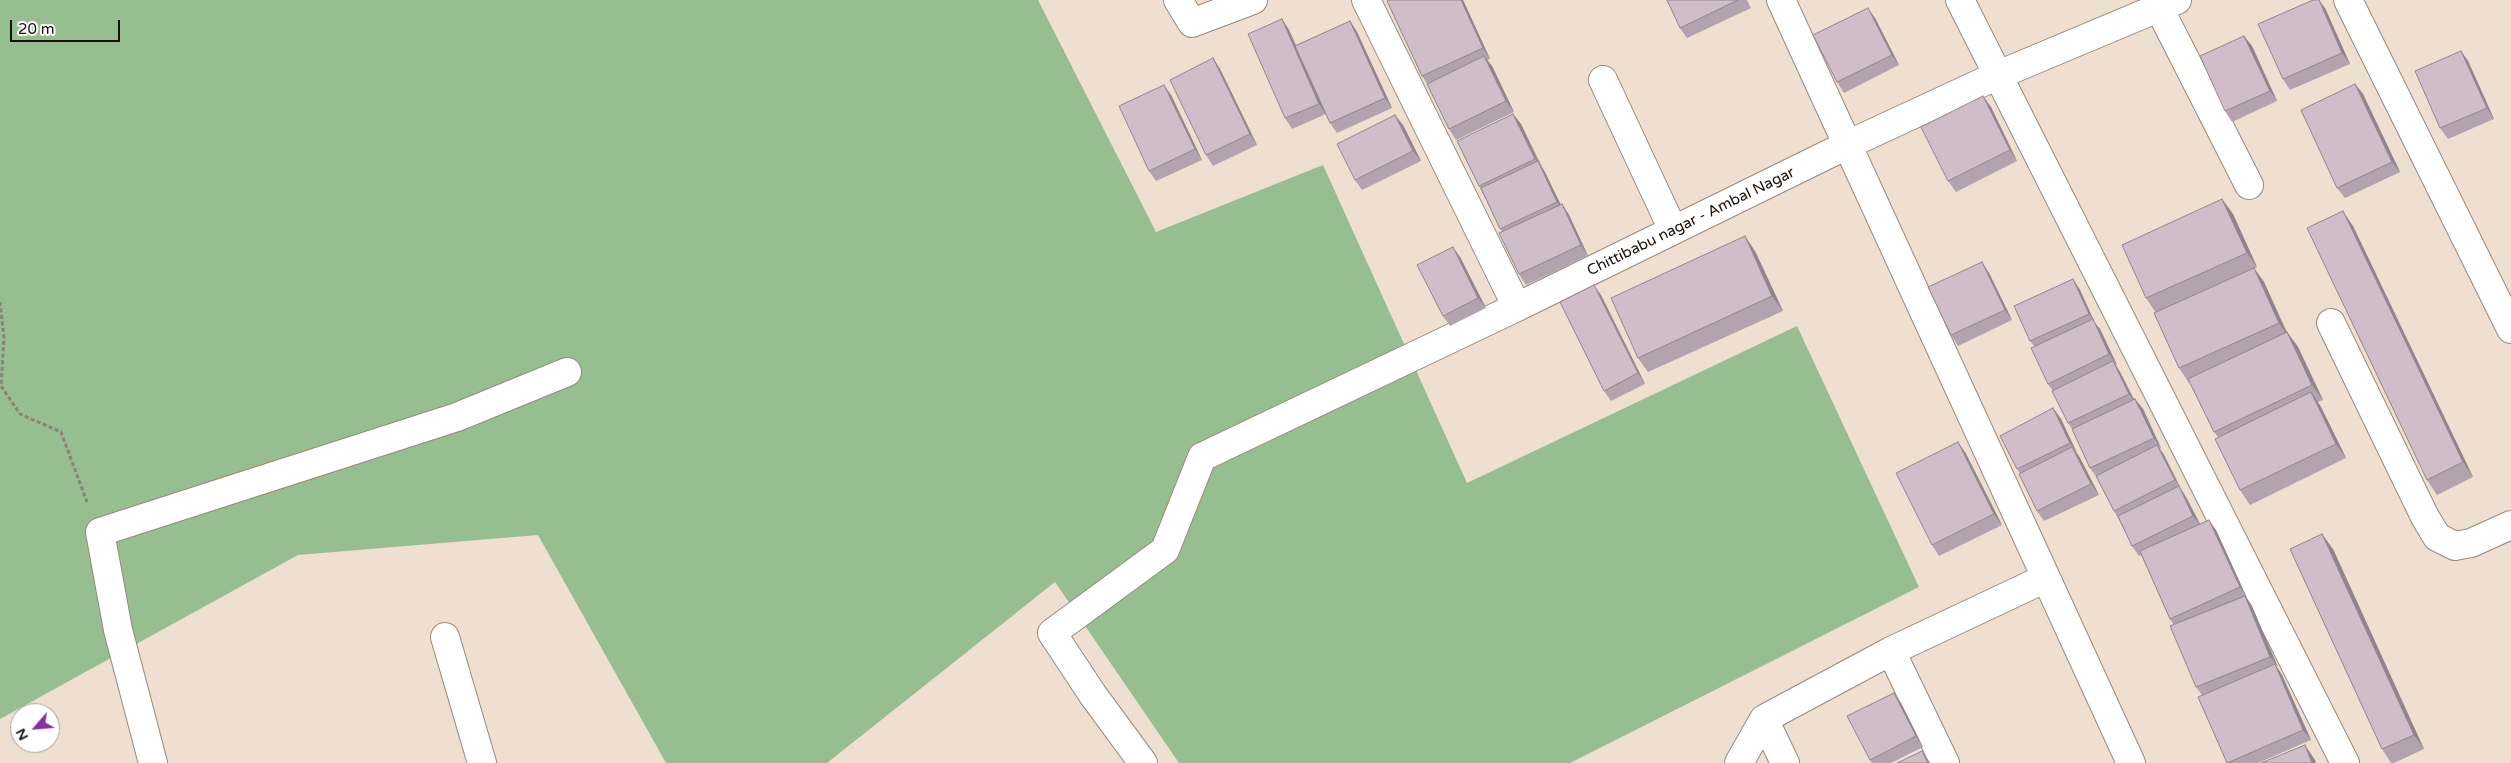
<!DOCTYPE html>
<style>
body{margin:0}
#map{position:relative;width:2511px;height:763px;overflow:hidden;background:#eedfd1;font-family:"Varela Round",sans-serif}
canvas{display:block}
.north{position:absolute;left:10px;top:703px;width:50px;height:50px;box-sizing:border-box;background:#fff;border:1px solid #a19f9d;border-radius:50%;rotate:243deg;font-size:14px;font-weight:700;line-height:20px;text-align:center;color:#15100b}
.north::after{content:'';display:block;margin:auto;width:18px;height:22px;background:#89329f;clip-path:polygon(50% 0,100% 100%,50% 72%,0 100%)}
.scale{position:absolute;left:10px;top:20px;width:110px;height:22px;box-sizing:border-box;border:2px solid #15100b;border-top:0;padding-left:6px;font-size:15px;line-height:18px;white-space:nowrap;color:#15100b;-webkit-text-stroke:4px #fff;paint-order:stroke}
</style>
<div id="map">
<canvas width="2511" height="763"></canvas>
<div class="north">N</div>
<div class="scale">20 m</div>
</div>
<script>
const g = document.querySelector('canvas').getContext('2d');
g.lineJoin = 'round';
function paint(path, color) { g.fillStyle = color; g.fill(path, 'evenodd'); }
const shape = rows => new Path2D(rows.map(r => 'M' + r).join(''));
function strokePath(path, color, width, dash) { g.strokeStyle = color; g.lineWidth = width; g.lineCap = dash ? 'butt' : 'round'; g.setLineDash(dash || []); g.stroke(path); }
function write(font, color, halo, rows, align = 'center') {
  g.font = font + ' "Varela Round",sans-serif'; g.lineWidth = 5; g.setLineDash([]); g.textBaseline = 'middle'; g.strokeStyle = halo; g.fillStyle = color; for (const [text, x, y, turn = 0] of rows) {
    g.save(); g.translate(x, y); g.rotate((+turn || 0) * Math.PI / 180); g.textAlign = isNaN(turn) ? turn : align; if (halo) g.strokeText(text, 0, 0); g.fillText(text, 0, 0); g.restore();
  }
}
const green = shape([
 [0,0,1038,0,1156,232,1323,165,1467,483,1797,326,1919,587,1570,763,1179,763,1055,582,827,763,666,763,538,535,298,555,0,719]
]);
const path = shape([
 [0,302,4,338,1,386,20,414,61,432,87,502]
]);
const minor = shape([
 [1178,0,1192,23,1253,0],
 [1366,0,1517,307,1847,145,1996,76,2177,0],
 [1781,0,2131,763],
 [1960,0,2345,763],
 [2155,0,2249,185],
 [2348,0,2511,329],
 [1603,80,1673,230],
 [2331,323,2425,517,2437,537,2455,546,2471,543,2511,525],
 [445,637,482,763],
 [1891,651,1945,763],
 [1764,719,1785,763],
 [153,763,118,630,100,532,457,417,567,372],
 [1143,763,1093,695,1052,633,1165,550,1202,457,1517,307],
 [1739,763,1764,719,1891,651,2046,578]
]);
const wall = shape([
 [1463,0,1490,59,1487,60,1492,66,1514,112,1456,140,1449,129,1427,84,1422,76],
 [1667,0,1747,0,1751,8,1687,38,1680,28],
 [2325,8,2350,64,2290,90,2283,79],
 [1875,18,1899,65,1844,93,1837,82],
 [1282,19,1289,30,1296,45,1350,21,1357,32,1392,108,1337,133,1330,123,1326,114,1292,129,1285,118],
 [2244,36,2252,46,2277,101,2232,122,2225,111],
 [2461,51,2468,61,2494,119,2448,139,2440,128],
 [1213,58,1220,69,1257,145,1213,166,1206,155],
 [2355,84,2363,94,2400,172,2345,198,2337,188],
 [1171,95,1202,160,1156,181,1149,171],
 [1991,107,2017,161,1956,192,1948,181],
 [1513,114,1521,124,1561,205,1562,204,1569,215,1588,256,1526,285,1519,274,1502,232,1479,186],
 [1403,125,1421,161,1362,190,1355,180],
 [2222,199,2233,214,2257,267,2254,269,2264,282,2287,332,2298,347,2323,400,2318,402,2321,407,2346,458,2250,505,2240,490,2218,437,2214,432,2190,382,2189,383,2179,368,2156,313,2146,298],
 [2353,226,2473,477,2437,495,2427,480],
 [1755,251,1783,311,1648,372,1638,358],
 [1460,257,1486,308,1450,326,1443,316],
 [1989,273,2012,320,1958,346,1951,335],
 [2073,279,2080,290,2095,323,2100,329,2117,365,2116,365,2120,372,2134,399,2135,399,2143,409,2161,448,2160,449,2164,455,2181,489,2186,497,2200,524,2216,530,2247,598,2252,606,2277,668,2282,675,2311,740,2258,763,2227,763,2202,695,2196,687,2174,625,2170,619,2141,555,2139,556,2132,546,2118,518,2114,511,2096,476,2090,468,2072,429,2068,423,2053,391,2048,384,2035,347,2030,341],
 [1601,295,1645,384,1611,401,1604,391],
 [2053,408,2061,419,2077,453,2080,458,2099,495,2044,521,2037,511,2020,473,2017,469],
 [1965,452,2002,525,1939,556,1932,545],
 [2333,549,2424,749,2394,763,2391,763,2382,749],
 [1901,703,1923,747,1891,763,1872,763,1870,760]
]);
const shadedWall = shape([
 [1461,0,1463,0,1490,59,1483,48],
 [2319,0,2325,8,2350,64,2342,53],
 [1868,8,1875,18,1899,65,1892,55],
 [1282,19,1289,30,1326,114,1319,104],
 [1350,21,1357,32,1392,108,1385,98],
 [2244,36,2252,46,2277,101,2270,91],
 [2461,51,2468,61,2494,119,2487,108],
 [1484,56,1492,66,1514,112,1506,101],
 [1213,58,1220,69,1257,145,1250,134],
 [2355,84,2363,94,2400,172,2392,162],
 [1164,85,1171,95,1202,160,1195,149],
 [1983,96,1991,107,2017,161,2010,150],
 [1513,114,1521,124,1540,165,1545,172,1564,212,1557,202],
 [1395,115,1403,125,1421,161,1413,151],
 [2222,199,2233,214,2257,267,2247,253],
 [1562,204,1569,215,1588,256,1581,245],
 [2343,211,2353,226,2473,477,2463,462],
 [1745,236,1755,251,1783,311,1772,296],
 [1453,247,1460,257,1486,308,1478,298],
 [1982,262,1989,273,2012,320,2005,310],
 [2254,268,2264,282,2289,338,2279,323],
 [2073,279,2080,290,2095,323,2100,329,2117,365,2109,354,2094,321,2089,314],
 [1594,285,1601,295,1645,384,1638,373],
 [2287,332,2298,347,2323,400,2312,385],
 [2113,361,2120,372,2136,404,2129,394],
 [2311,392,2321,407,2346,458,2336,444],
 [2135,399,2143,409,2161,448,2154,438],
 [2053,408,2061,419,2077,453,2070,443],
 [1958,442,1965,452,2002,525,1994,514],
 [2157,445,2164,455,2181,489,2186,497,2201,526,2193,516,2180,487,2175,480],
 [2072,447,2080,458,2099,495,2091,484],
 [2209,520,2216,530,2247,598,2240,587],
 [2322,534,2333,549,2424,749,2414,735],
 [2245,596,2252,606,2278,667,2270,657],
 [2275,664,2282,675,2311,740,2303,730],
 [1894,693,1901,703,1923,747,1916,736],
 [2305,745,2315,760,2316,763,2312,763],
 [1922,751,1930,763,1928,763]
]);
const building = shape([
 [1389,0,1461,0,1483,48,1422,76,1387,1,1389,0],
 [1667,0,1738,0,1680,28,1667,0],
 [2313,0,2319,0,2342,53,2283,79,2258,24,2313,0],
 [1868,8,1892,55,1837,82,1813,35,1868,8],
 [1282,19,1319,104,1285,118,1248,34,1282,19],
 [1350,21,1385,98,1330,123,1295,46,1350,21],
 [2244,36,2270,91,2225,111,2200,56,2244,36],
 [2461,51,2487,108,2440,128,2415,71,2461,51],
 [1484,56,1506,101,1449,129,1427,84,1484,56],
 [1213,58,1250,134,1206,155,1170,80,1213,58],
 [2355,84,2392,162,2337,188,2301,110,2355,84],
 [1164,85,1195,149,1149,171,1119,106,1164,85],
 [1983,96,2010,150,1948,181,1921,127,1983,96],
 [1513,114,1535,159,1479,186,1457,141,1513,114],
 [1395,115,1413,151,1355,180,1337,144,1395,115],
 [1538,161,1557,202,1500,229,1481,188,1538,161],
 [2222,199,2247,253,2146,298,2122,245,2222,199],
 [1562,204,1581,245,1519,274,1499,233,1562,204],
 [2343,211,2463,462,2427,480,2307,228,2343,211],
 [1745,236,1772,296,1638,358,1611,298,1745,236],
 [1453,247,1478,298,1443,316,1417,265,1453,247],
 [1982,262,2005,310,1951,335,1928,287,1982,262],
 [2254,268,2279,323,2179,368,2154,313,2254,268],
 [2073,279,2089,314,2030,341,2014,306,2073,279],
 [1594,285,1638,373,1604,391,1560,302,1594,285],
 [2093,319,2109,354,2048,384,2031,348,2093,319],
 [2287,332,2312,385,2214,432,2188,379,2287,332],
 [2113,361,2129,394,2068,423,2052,391,2113,361],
 [2311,392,2336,444,2240,490,2215,439,2311,392],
 [2135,399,2154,438,2090,468,2072,429,2135,399],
 [2053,408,2070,443,2017,469,2000,436,2053,408],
 [1958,442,1994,514,1932,545,1896,473,1958,442],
 [2157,445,2175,480,2114,511,2096,476,2157,445],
 [2072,447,2091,484,2037,511,2019,474,2072,447],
 [2179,486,2193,516,2132,546,2118,516,2179,486],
 [2209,520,2240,587,2170,619,2140,551,2209,520],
 [2322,534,2414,735,2382,749,2290,549,2322,534],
 [2245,596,2270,657,2196,687,2170,626,2245,596],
 [2275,664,2303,730,2227,763,2198,697,2275,664],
 [1894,693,1916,736,1870,760,1847,716,1894,693],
 [2305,745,2312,763,2261,763,2305,745],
 [1922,751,1928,763,1897,763,1922,751]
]);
const streetNames = [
 ["Chittibabu nagar - Ambal Nagar",1691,222,-26]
];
paint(green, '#96be91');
strokePath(minor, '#97897c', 30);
strokePath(path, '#8c8177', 3, [4, 2.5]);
strokePath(minor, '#fff', 28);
paint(wall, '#b2a3ae');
paint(shadedWall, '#91858d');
paint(building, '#cfbeca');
strokePath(building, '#91858d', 1);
write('15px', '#15100b', '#fff', streetNames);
</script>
